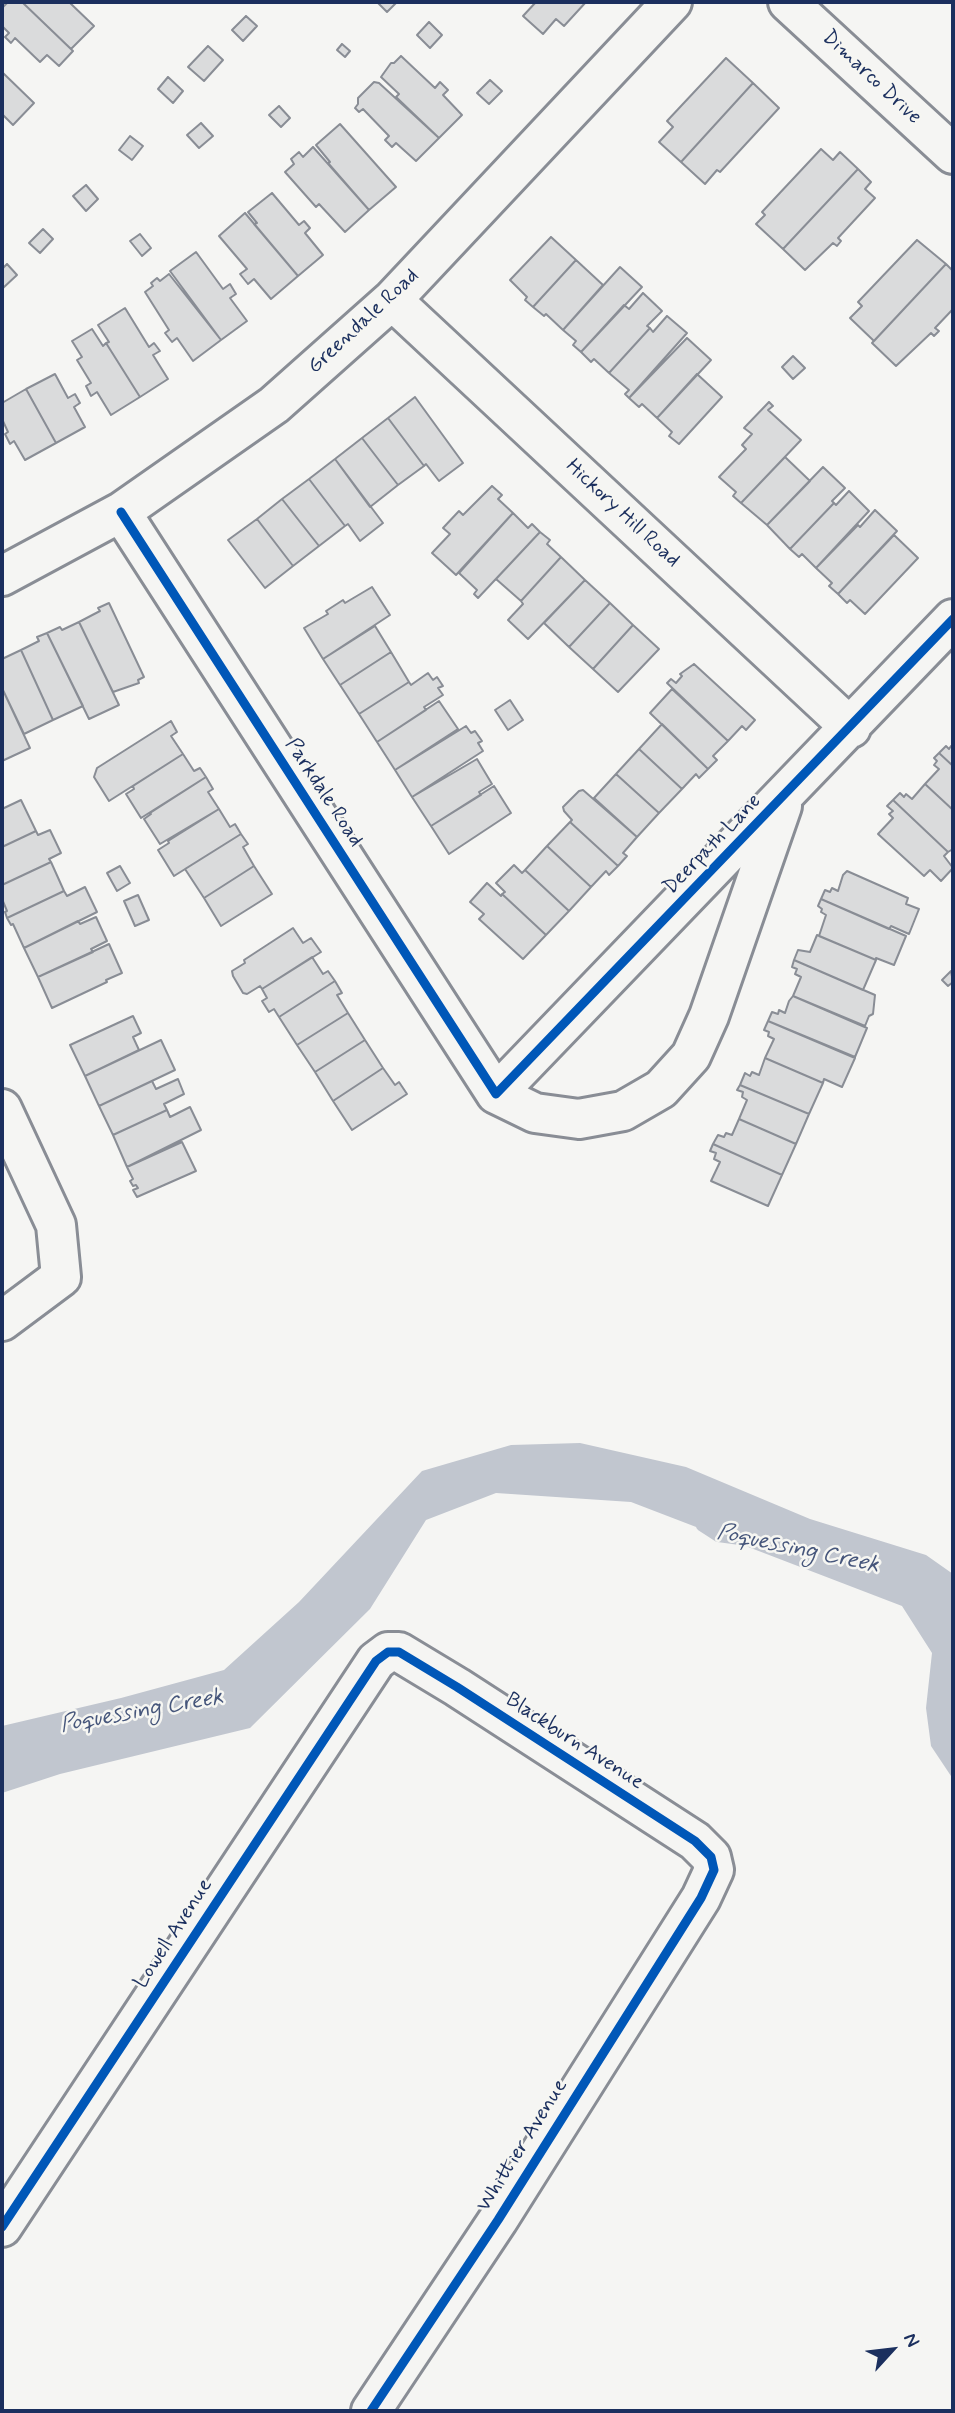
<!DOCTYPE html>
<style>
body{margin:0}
#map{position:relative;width:955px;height:2413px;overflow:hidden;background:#f5f5f3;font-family:Mynerve,sans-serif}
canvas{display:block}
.frame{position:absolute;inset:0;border:4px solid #1b2f5e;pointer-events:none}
.north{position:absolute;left:857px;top:2315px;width:70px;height:70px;-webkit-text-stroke:5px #f6f6f2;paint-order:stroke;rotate:63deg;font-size:19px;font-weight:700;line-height:28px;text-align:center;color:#1b2f5e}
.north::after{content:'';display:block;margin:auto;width:24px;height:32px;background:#1b2f5e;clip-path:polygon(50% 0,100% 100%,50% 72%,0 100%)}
</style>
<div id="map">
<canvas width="955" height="2413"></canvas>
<div class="frame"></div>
<div class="north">N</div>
</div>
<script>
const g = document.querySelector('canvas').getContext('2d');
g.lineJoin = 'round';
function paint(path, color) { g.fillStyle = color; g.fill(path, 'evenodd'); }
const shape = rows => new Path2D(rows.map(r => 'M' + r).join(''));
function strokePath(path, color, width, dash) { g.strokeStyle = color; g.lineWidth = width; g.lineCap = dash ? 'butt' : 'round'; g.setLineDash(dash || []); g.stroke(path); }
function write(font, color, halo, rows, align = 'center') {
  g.font = font + ' Mynerve,sans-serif'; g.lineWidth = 5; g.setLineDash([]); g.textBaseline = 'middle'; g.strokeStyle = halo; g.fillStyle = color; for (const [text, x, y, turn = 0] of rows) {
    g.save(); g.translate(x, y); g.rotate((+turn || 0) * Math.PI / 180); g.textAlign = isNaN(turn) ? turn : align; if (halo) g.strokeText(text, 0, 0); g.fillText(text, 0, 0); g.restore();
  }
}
const water = shape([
 [580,1443,686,1467,810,1519,926,1555,953,1574,953,1779,931,1746,926,1708,932,1653,902,1606,631,1502,496,1493,426,1520,370,1609,250,1728,60,1774,2,1793,2,1726,121,1698,224,1670,299,1602,422,1471,511,1445]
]);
const stream = shape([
 [701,1526,718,1537,740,1540]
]);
const building = shape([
 [8,2,22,2,73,51,59,66,47,55,40,62,15,38,11,43,5,37,9,33,2,26,2,8,8,2],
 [22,2,69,2,94,26,71,49,22,2],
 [377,2,397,2,387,12,377,2],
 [536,2,586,2,564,26,556,19,543,34,523,16,536,2],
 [246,16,257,26,243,41,232,30,246,16],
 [429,22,442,35,430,48,417,35,429,22],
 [342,44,350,51,345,57,337,50,342,44],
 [208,46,223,60,204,81,188,67,208,46],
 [401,56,435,88,440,82,448,90,443,95,462,115,439,138,396,97,399,94,381,77,391,63,394,63,401,56],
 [726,58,753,83,681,162,659,142,673,127,667,121,726,58],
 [2,72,34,103,13,125,2,114,2,72],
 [168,77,183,91,173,103,158,89,168,77],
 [490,80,502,91,489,104,477,93,490,80],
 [374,82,379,83,439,138,416,161,396,143,392,147,385,140,389,136,363,109,359,112,355,108,358,104,358,98,374,82],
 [753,83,779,108,720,172,717,170,705,184,681,162,753,83],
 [279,106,290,118,281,127,269,115,279,106],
 [201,123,213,136,199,148,187,135,201,123],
 [340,124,396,187,369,210,328,163,330,162,316,145,340,124],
 [130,136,143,146,132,160,119,150,130,136],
 [313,147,369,210,345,232,319,204,316,207,285,172,294,164,291,159,299,152,303,157,313,147],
 [821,149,833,160,840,152,858,169,783,249,756,224,765,215,762,212,821,149],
 [858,169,871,182,865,189,875,198,838,238,841,241,837,246,833,243,805,270,783,249,858,169],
 [86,185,98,199,86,211,73,196,86,185],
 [272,193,299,225,304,221,310,228,305,233,323,255,298,276,254,224,257,223,248,212,272,193],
 [245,213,298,276,271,299,254,279,248,284,240,274,247,269,219,236,245,213],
 [43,229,53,239,40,253,29,243,43,229],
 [140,234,151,248,142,256,130,241,140,234],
 [551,237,576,260,533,307,525,300,527,297,510,280,551,237],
 [917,240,946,264,874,341,850,318,862,306,858,302,917,240],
 [196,252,223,289,230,284,236,294,230,298,247,321,221,340,170,271,196,252],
 [576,260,603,285,563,330,546,314,544,316,533,307,576,260],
 [7,264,17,275,3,288,2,269,7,264],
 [946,264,953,271,953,309,935,328,939,331,934,336,931,333,896,366,872,343,946,264],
 [620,267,642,287,581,352,573,345,576,341,563,330,620,267],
 [169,274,221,340,193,361,177,338,172,342,165,333,169,330,145,292,153,286,151,283,157,278,160,281,169,274],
 [643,293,662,311,647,326,650,328,609,373,594,359,591,362,581,352,624,305,629,309,643,293],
 [125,308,149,347,154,343,160,351,153,355,168,379,140,397,106,343,109,342,98,325,125,308],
 [667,316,687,333,629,398,625,394,629,390,609,373,650,328,653,332,667,316],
 [92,329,103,346,106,343,140,397,111,415,97,392,91,396,86,386,91,383,77,360,82,357,72,341,92,329],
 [687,338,711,360,657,418,642,404,639,407,629,398,687,338],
 [793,356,805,368,793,379,782,367,793,356],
 [55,374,68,398,75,394,80,403,74,407,85,427,56,443,26,389,55,374],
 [697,374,722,397,679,444,669,436,672,432,657,418,697,374],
 [26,389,56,443,25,460,14,441,10,444,5,434,8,432,2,419,2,403,26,389],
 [415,397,463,463,439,481,426,464,424,466,388,418,415,397],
 [769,402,773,406,768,410,801,440,741,503,733,496,736,492,719,477,746,449,742,445,752,434,744,428,769,402],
 [388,418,424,466,398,485,362,438,388,418],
 [362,438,398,485,370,507,335,459,362,438],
 [785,457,810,481,767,525,741,503,785,457],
 [335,459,383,523,360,541,348,524,345,526,309,479,335,459],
 [823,467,845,488,832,501,834,503,790,549,767,525,823,467],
 [309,479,345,526,319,546,282,499,309,479],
 [492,486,502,495,498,499,513,513,456,575,432,553,450,534,443,528,459,511,463,515,492,486],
 [849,491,869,511,816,568,802,554,799,557,790,549,834,503,836,505,849,491],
 [282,499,319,546,293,566,257,519,282,499],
 [875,510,897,531,838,594,829,586,832,583,816,568,858,525,860,527,875,510],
 [513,513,528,528,532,524,540,532,478,598,474,594,477,590,459,573,513,513],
 [257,519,293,566,265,588,228,540,257,519],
 [540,532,550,540,547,544,561,557,521,601,496,579,540,532],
 [894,535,918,558,865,614,850,600,847,603,838,594,894,535],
 [561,557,585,580,528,639,508,620,523,604,521,601,561,557],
 [585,580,610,603,569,647,544,623,585,580],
 [372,587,390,615,323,659,304,628,328,614,326,611,343,600,345,603,372,587],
 [109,603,144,677,138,680,139,683,113,692,79,622,100,611,98,608,109,603],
 [610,603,633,625,593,669,569,647,610,603],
 [79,622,119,705,89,719,47,633,60,627,62,630,79,622],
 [633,625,659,649,618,692,593,669,633,625],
 [375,626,391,652,340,685,323,659,375,626],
 [47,633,83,706,53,720,21,650,39,641,37,637,47,633],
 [21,650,53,720,24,734,2,688,2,659,21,650],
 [391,652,409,682,359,714,340,685,391,652],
 [694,664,755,720,746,730,742,726,728,741,667,683,671,679,676,683,682,676,680,674,694,664],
 [428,673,433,680,437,677,443,686,438,688,443,695,424,707,426,710,377,742,359,714,409,682,411,685,428,673],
 [2,688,30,748,2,761,2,688],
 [672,689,728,741,713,756,717,760,708,769,650,713,672,689],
 [510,700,523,720,508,730,495,710,510,700],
 [439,701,458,729,395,770,377,742,439,701],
 [171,721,177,732,171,736,183,754,109,801,94,777,97,768,171,721],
 [662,724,708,769,699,778,696,774,682,789,639,749,662,724],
 [466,726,471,733,475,731,482,741,478,743,483,751,412,797,395,770,466,726],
 [946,746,949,749,951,746,953,748,953,766,939,753,946,746],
 [639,749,682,789,659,813,616,774,639,749],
 [939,753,953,766,953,810,925,784,939,769,934,765,937,761,934,758,939,753],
 [183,754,194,771,200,768,206,777,141,818,126,794,134,789,133,786,183,754],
 [477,759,492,784,479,792,481,795,431,826,412,797,477,759],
 [616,774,659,813,637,837,594,798,616,774],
 [206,777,213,789,208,792,219,809,160,844,144,819,151,814,150,813,206,777],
 [925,784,953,810,953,849,948,852,893,800,900,793,904,797,906,794,912,799,925,784],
 [494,786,511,813,449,854,431,826,494,786],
 [583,790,637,837,623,853,627,856,618,866,570,822,572,820,564,811,563,807,579,791,583,790],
 [21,800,36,831,2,847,2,809,21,800],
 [893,800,948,852,944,856,953,868,941,881,930,870,924,876,878,834,893,818,889,814,893,811,887,806,893,800],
 [219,809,230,827,235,824,241,834,174,876,158,850,169,843,168,841,219,809],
 [570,822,618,866,609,875,606,871,591,887,547,846,570,822],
 [50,830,61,853,49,859,51,862,2,885,2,847,36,831,38,835,50,830],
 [241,834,248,844,243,847,254,866,204,898,185,869,241,834],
 [547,846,591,887,569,911,525,870,547,846],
 [51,862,64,891,7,918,5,912,7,911,2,899,2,885,51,862],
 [514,865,522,873,525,870,569,911,546,935,502,894,505,892,496,883,514,865],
 [120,866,130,883,117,891,107,873,120,866],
 [254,866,272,894,221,926,204,898,254,866],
 [847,871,908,898,906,904,919,909,909,934,891,926,889,929,821,899,825,890,830,892,832,888,838,891,843,875,847,871],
 [487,883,501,896,502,894,546,935,523,959,479,919,484,914,470,902,487,883],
 [85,887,97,912,24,948,13,924,11,925,7,918,64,891,67,896,85,887],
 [138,895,149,920,135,926,124,901,138,895],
 [821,899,906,936,894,965,876,958,876,960,819,936,826,915,821,912,822,909,818,906,821,899],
 [96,917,107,941,91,949,93,952,38,977,24,948,78,921,80,924,96,917],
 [293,928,303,943,311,938,321,952,262,989,260,986,247,994,243,993,233,976,232,971,245,963,244,960,293,928],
 [817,935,876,960,863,990,794,960,798,950,810,952,817,935],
 [109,944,122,973,106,980,107,982,52,1008,38,977,109,944],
 [312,957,323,974,328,971,335,981,279,1017,274,1009,269,1012,262,1001,267,998,262,989,312,957],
 [794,960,875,995,873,1014,869,1016,865,1026,793,996,801,977,795,974,797,969,792,967,794,960],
 [951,971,953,982,948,986,942,980,951,971],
 [335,981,342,993,337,995,348,1013,297,1045,279,1017,335,981],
 [793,996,867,1028,855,1057,768,1021,772,1012,778,1014,779,1010,785,1013,789,1001,793,996],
 [348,1013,365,1040,315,1072,297,1045,348,1013],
 [133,1016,141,1033,133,1037,139,1050,85,1076,70,1045,133,1016],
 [768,1021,855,1058,842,1087,824,1079,823,1083,765,1058,774,1039,768,1036,769,1032,764,1030,768,1021],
 [161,1040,175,1070,99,1106,85,1076,161,1040],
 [365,1040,383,1068,333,1101,315,1072,365,1040],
 [765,1058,823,1083,809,1114,740,1085,745,1073,750,1076,752,1072,759,1075,765,1058],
 [383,1068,395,1085,399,1082,407,1094,352,1130,333,1101,383,1068],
 [178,1079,184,1094,164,1104,167,1110,113,1135,99,1106,152,1081,156,1089,178,1079],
 [740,1085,809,1114,796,1144,739,1119,747,1100,742,1097,743,1092,737,1090,740,1085],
 [190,1107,201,1130,127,1167,113,1135,167,1110,170,1117,190,1107],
 [739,1119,796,1144,782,1175,713,1144,718,1135,724,1137,726,1133,732,1135,739,1119],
 [182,1142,196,1171,137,1197,133,1190,138,1188,136,1185,133,1186,130,1181,133,1179,127,1167,182,1142],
 [713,1144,782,1175,768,1206,711,1181,720,1162,714,1159,716,1153,710,1151,713,1144]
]);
const minor = shape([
 [788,2,953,154],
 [392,300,851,728],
 [121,512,496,1094],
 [2,576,121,512,274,405,392,300,672,2],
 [496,1094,953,619],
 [496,1094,535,1113,579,1119,623,1111,661,1089,691,1056,709,1016,782,806],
 [2,1109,56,1225,61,1277,2,1321],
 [2,2227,376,1661,388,1652,399,1652,457,1687,695,1841,711,1857,714,1870,701,1898,498,2220,371,2411]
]);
const cycleway = shape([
 [121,512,496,1094,953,619],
 [2,2227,376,1661,388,1652,399,1652,457,1687,695,1841,711,1857,714,1870,701,1898,498,2220,371,2411]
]);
const streetNames = [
 ["Dimarco Drive",871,78,43],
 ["Greendale Road",364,322,-43],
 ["Hickory Hill Road",622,514,43],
 ["Parkdale Road",323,793,57],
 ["Deerpath Lane",713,845,-46],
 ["Blackburn Avenue",574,1742,33],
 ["Lowell Avenue",174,1934,-57],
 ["Whittier Avenue",523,2146,-58]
];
const waterNames = [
 ["Poquessing Creek",798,1550,12],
 ["Poquessing Creek",142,1712,-10]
];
paint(water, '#c1c6cf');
strokePath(stream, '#c1c6cf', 10);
paint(building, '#dadbdc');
strokePath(building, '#898d95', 2);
strokePath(minor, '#898d95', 44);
strokePath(minor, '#f5f5f3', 38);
strokePath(cycleway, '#0057b8', 9);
write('21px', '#1b2f5e', '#f6f6f2', streetNames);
write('italic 23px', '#46567b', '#f6f6f2', waterNames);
</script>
